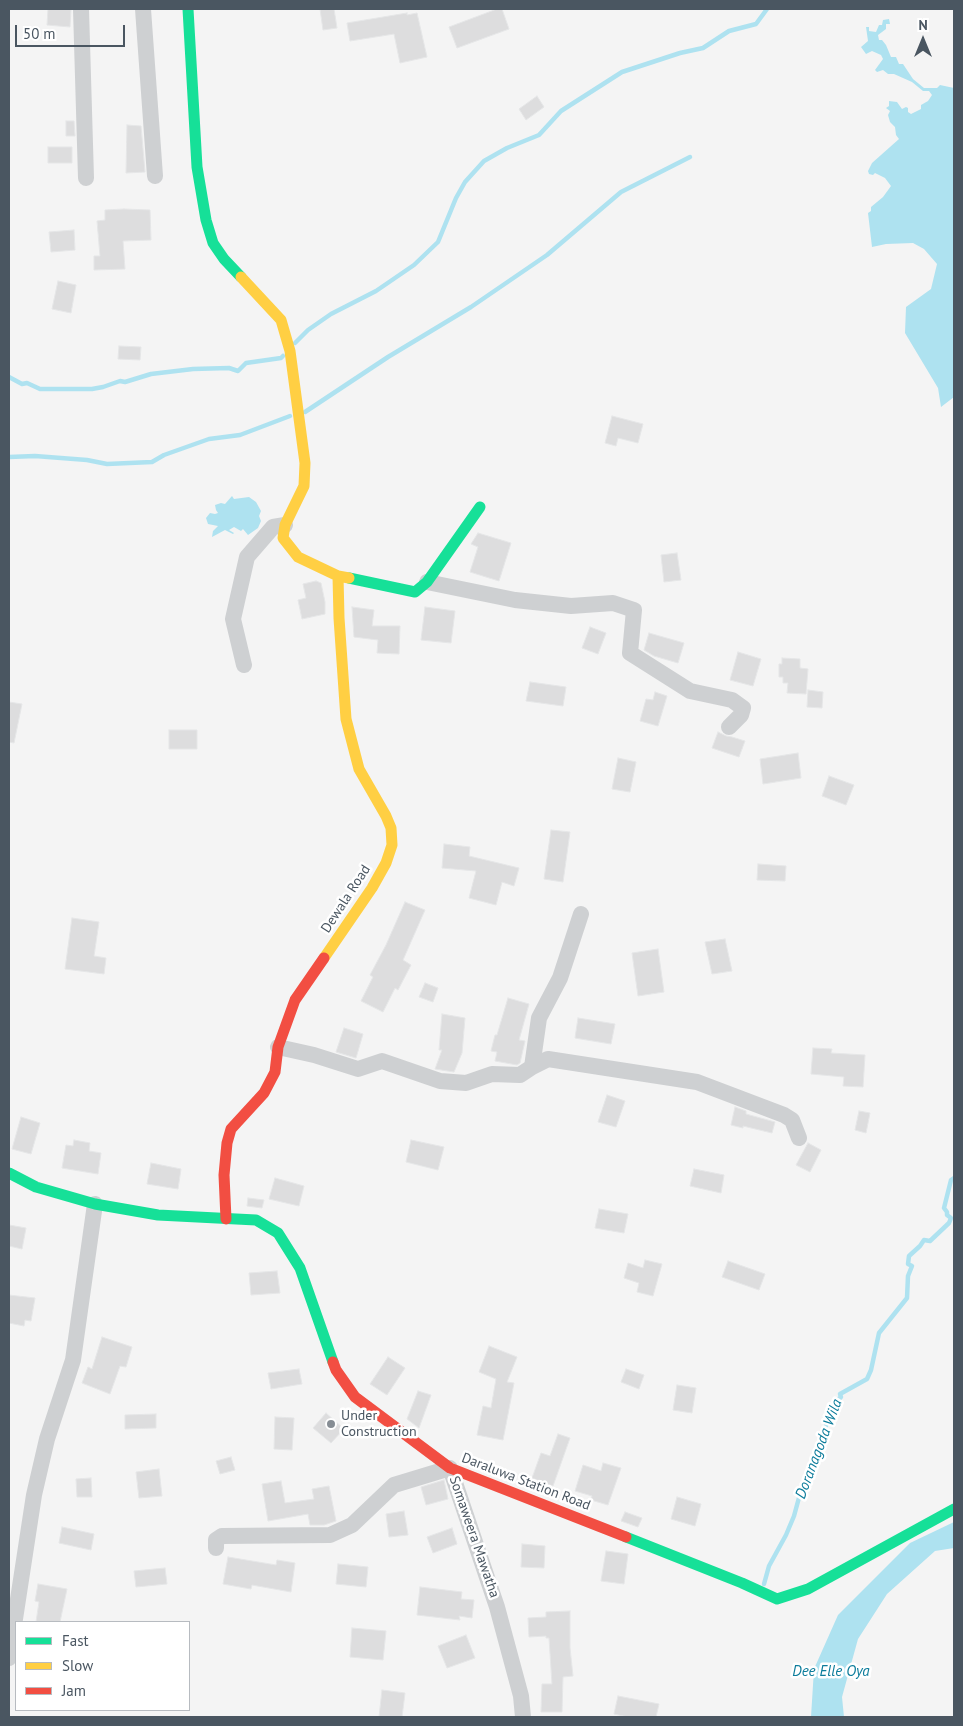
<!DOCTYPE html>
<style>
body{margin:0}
#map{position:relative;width:963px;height:1726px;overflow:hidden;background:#f4f4f4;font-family:"PT Sans",sans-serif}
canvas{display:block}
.frame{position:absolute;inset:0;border:10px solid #4a5661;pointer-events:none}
.legend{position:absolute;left:15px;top:1621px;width:175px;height:90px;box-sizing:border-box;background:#fff;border:1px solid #b7bbc0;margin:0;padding:6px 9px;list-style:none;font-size:15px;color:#4a5661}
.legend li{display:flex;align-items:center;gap:10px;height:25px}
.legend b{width:25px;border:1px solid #b7bbc0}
.north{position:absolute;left:898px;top:15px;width:50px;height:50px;-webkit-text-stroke:4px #fff;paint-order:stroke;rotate:0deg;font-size:14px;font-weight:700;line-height:20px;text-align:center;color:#4a5661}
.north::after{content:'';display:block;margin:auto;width:18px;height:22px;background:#4a5661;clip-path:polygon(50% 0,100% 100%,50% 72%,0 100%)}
.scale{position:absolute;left:15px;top:25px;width:110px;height:22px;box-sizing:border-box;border:2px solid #4a5661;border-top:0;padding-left:6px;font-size:15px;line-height:18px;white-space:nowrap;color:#4a5661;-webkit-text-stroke:4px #fff;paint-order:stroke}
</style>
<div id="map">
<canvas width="963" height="1726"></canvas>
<div class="frame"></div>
<ul class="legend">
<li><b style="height:6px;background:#16e098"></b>Fast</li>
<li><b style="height:6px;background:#ffcf43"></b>Slow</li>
<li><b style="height:6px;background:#f24e42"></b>Jam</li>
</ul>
<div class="north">N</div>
<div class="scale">50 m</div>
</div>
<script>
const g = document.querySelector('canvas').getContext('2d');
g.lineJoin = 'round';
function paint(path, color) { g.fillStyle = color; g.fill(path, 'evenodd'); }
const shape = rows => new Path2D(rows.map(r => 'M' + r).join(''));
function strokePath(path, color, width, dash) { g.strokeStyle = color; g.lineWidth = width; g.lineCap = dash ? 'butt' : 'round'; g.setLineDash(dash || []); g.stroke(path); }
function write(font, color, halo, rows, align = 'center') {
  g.font = font + ' "PT Sans",sans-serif'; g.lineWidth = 5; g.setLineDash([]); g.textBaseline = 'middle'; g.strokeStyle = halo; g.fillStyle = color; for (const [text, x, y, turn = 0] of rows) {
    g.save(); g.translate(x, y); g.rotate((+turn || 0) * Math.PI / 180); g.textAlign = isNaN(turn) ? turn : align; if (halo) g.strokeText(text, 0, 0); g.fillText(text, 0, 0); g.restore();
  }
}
const water = shape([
 [889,19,890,24,886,24,886,29,878,35,879,40,882,40,886,45,891,57,896,57,899,64,903,64,913,79,924,88,937,88,940,85,954,88,954,397,941,407,938,388,905,333,906,307,931,289,937,264,924,249,913,243,886,244,872,247,868,213,871,211,871,207,883,197,891,186,885,178,875,173,873,175,869,174,868,171,872,163,899,139,896,135,895,127,890,122,888,115,890,111,886,108,889,106,889,101,897,102,902,109,906,107,908,108,908,112,911,114,921,109,921,105,928,101,932,95,929,91,923,91,912,82,894,74,888,74,883,70,877,72,875,70,883,59,881,55,872,51,866,54,861,47,868,41,866,27,869,27,869,31,876,32,879,25,882,25,883,20],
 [232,496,234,499,249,497,256,502,261,511,259,516,261,521,258,528,248,535,243,529,241,531,234,527,229,530,234,533,233,534,225,530,212,537,213,531,218,526,208,524,206,518,210,513,215,514,218,513,216,510,215,505,221,503,225,504],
 [954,1522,954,1548,935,1551,887,1594,858,1639,842,1697,844,1717,811,1717,814,1669,838,1615,910,1543]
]);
const stream = shape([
 [295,343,308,330,331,314,376,291,414,265,438,242,456,198,465,182,484,161,507,148,539,135,561,111,622,72,680,53,703,48,729,31,756,24,767,9],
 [9,377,22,384,27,383,40,389,92,389,103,387,120,381,125,382,151,374,193,369,229,368,238,371,246,363,281,358,283,356],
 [305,412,388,357,471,307,547,255,621,192,690,157],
 [9,457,35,456,87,460,107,464,152,462,164,455,209,439,240,435,290,416],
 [764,1584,769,1566,786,1535,794,1516,800,1494,821,1441,830,1413,834,1411,832,1405,841,1397,840,1394,867,1379,871,1370,879,1333,907,1298,908,1276,912,1266,908,1264,909,1256,920,1246,924,1240,930,1241,949,1223,951,1218,947,1215,947,1212,944,1208,951,1180,954,1178]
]);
const building = shape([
 [48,9,71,9,70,27,47,25,48,9],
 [320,9,334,9,337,28,323,30,320,9],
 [497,9,502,9,509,29,457,48,449,27,497,9],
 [407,13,407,15,417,13,427,57,400,63,394,34,350,41,347,23,407,13],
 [537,96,544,107,526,120,519,109,537,96],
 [66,121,74,121,75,136,66,136,66,121],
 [127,125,141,126,145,172,126,173,127,125],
 [48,147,72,147,72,163,48,163,48,147],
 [124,209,150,210,151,240,123,241,125,269,94,270,94,256,100,256,97,221,105,220,105,210,124,209],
 [74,230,75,250,51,252,49,232,74,230],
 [58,281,76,285,71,313,52,309,58,281],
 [119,346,141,347,140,360,118,359,119,346],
 [612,416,643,424,638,443,618,438,616,446,605,443,612,416],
 [478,533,511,543,499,581,470,572,478,547,471,544,478,533],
 [677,553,681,580,664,582,661,555,677,553],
 [316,581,321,583,325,602,325,614,302,619,298,600,306,598,303,584,316,581],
 [352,607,374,610,372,626,400,626,399,654,377,653,378,640,354,637,352,607],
 [425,607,455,611,451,643,421,640,425,607],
 [590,627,606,633,598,654,582,648,590,627],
 [649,633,684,643,678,663,654,656,644,650,649,633],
 [738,652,761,659,753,686,730,680,738,652],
 [782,658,800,659,800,668,808,669,806,694,787,693,788,683,783,683,783,677,779,677,779,664,782,664,782,658],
 [530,682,566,687,563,706,526,701,530,682],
 [808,690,823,692,822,708,807,707,808,690],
 [655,692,667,696,658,726,640,721,646,699,653,700,655,692],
 [9,702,22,704,14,743,9,742,9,702],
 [169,730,197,730,197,749,169,749,169,730],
 [718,732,726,736,732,737,745,741,739,757,712,748,718,732],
 [798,753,801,778,763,784,760,759,798,753],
 [618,758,636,762,630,792,612,789,618,758],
 [829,776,854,785,846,805,822,796,829,776],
 [551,830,570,832,563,882,544,879,551,830],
 [444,844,470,847,469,856,519,868,514,886,502,882,496,905,469,898,476,871,442,868,444,844],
 [758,864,786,866,785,881,757,880,758,864],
 [405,902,425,910,403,960,411,965,398,990,395,988,383,1012,361,1001,373,977,370,975,386,945,405,902],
 [72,918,99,922,94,956,106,958,104,974,65,969,72,918],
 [725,939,732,971,712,974,705,942,725,939],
 [658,949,664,992,638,996,632,953,658,949],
 [425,983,438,988,433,1002,419,997,425,983],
 [508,998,529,1004,519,1040,525,1041,520,1063,517,1065,495,1061,497,1052,491,1051,495,1035,497,1035,508,998],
 [442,1014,465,1018,462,1053,454,1072,435,1069,442,1050,439,1050,442,1014],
 [578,1018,615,1024,611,1044,575,1038,578,1018],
 [344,1028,363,1034,356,1058,336,1052,344,1028],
 [813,1048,832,1049,831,1053,865,1055,863,1087,843,1086,844,1077,811,1074,813,1048],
 [607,1095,625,1101,616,1127,598,1122,607,1095],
 [735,1107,746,1111,746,1114,775,1122,772,1133,743,1126,743,1128,731,1125,735,1107],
 [859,1111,870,1113,866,1133,855,1130,859,1111],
 [21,1117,40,1123,31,1154,12,1149,21,1117],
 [74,1140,90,1143,89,1151,101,1153,98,1174,62,1168,66,1145,73,1146,74,1140],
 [411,1140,444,1147,438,1170,406,1162,411,1140],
 [808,1143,821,1150,810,1172,796,1165,808,1143],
 [151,1163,181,1169,178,1189,147,1184,151,1163],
 [694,1169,724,1175,721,1193,690,1186,694,1169],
 [275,1178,304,1186,299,1206,269,1199,275,1178],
 [248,1198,264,1200,262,1208,247,1206,248,1198],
 [599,1209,628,1214,624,1233,595,1228,599,1209],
 [9,1225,26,1228,22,1249,9,1246,9,1225],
 [645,1260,662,1264,653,1296,637,1292,639,1283,624,1278,628,1263,643,1268,645,1260],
 [728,1261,765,1274,759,1290,722,1277,728,1261],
 [277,1271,280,1293,251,1295,249,1273,277,1271],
 [9,1295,35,1298,31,1321,25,1320,24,1326,9,1323,9,1295],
 [102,1337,132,1347,126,1367,120,1366,110,1394,82,1383,88,1367,92,1369,102,1337],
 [489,1346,517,1357,507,1382,514,1383,503,1440,477,1435,483,1406,491,1408,496,1379,479,1372,489,1346],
 [388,1357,405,1368,387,1395,370,1384,388,1357],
 [299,1369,302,1384,271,1389,268,1373,299,1369],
 [626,1369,644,1375,639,1389,621,1382,626,1369],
 [677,1385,696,1388,692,1413,673,1410,677,1385],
 [418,1391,431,1395,419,1428,407,1419,418,1391],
 [326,1413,344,1429,331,1443,313,1428,326,1413],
 [156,1414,156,1428,125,1429,125,1415,156,1414],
 [275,1417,294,1418,292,1450,274,1449,275,1417],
 [558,1434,570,1438,553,1486,532,1478,541,1453,550,1456,558,1434],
 [231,1457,235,1470,220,1474,216,1461,231,1457],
 [603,1463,621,1468,608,1505,591,1500,592,1496,575,1491,583,1465,601,1471,603,1463],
 [159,1469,162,1496,139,1498,136,1472,159,1469],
 [91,1478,92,1497,77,1497,76,1479,91,1478],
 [444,1480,448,1499,426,1505,421,1487,444,1480],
 [281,1481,285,1503,314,1499,312,1489,329,1486,336,1521,324,1525,310,1525,308,1514,268,1521,262,1484,281,1481],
 [677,1497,701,1504,695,1526,671,1519,677,1497],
 [404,1511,408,1535,389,1537,386,1514,404,1511],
 [625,1512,642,1518,638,1527,621,1521,625,1512],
 [62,1527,94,1534,91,1550,59,1543,62,1527],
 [452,1528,457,1544,433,1553,427,1537,452,1528],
 [522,1544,545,1546,544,1568,521,1567,522,1544],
 [606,1551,628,1554,624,1584,601,1581,606,1551],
 [228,1557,276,1565,277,1560,295,1563,291,1592,252,1585,251,1589,223,1584,228,1557],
 [338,1564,368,1567,366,1587,336,1584,338,1564],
 [165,1568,167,1584,136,1587,134,1571,165,1568],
 [38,1584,67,1589,60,1622,36,1622,39,1602,35,1601,38,1584],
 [420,1587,462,1592,461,1599,474,1600,472,1618,459,1616,460,1620,417,1615,420,1587],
 [570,1611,570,1648,573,1676,563,1677,562,1712,541,1712,542,1684,552,1684,549,1638,546,1638,546,1636,529,1637,528,1618,546,1617,546,1612,570,1611],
 [352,1628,386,1631,383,1660,350,1657,352,1628],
 [466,1635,475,1658,447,1668,438,1646,466,1635],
 [382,1690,405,1693,402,1717,379,1717,382,1690],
 [618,1696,659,1704,656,1717,628,1717,614,1714,618,1696]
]);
const street = shape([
 [81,9,86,178],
 [143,9,155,176],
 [427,582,515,600,571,606,613,603,634,610,630,653,690,691,732,700,743,708,741,715,729,727],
 [244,665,233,619,247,557,273,527,285,525],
 [278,1047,314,1055,358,1069,382,1061,440,1081,466,1083,492,1074,520,1075,532,1067,548,1059,697,1082,784,1115,792,1120,799,1138],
 [532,1067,539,1018,560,978,581,914],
 [216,1548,216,1540,222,1536,330,1535,352,1525,394,1485,450,1468,497,1607,521,1696,523,1717],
 [9,1658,34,1495,47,1439,73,1360,95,1204]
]);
const fast = shape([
 [188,9,197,167,206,220,213,243,224,259,241,277],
 [349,578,415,592,427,582,480,507],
 [9,1173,36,1187,95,1204,158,1215,256,1220,278,1233,300,1268,333,1362],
 [626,1537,742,1583,777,1599,808,1589,954,1509]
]);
const slow = shape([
 [241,277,281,320,290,351,305,463,304,486,285,525,283,538,298,557,338,576,349,578],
 [324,958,372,888,386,863,392,845,391,828,386,816,359,769,346,719,339,618,338,576]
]);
const jam = shape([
 [226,1219,224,1175,227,1143,231,1129,264,1093,275,1072,278,1047,295,1000,324,958],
 [333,1362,336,1370,355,1397,450,1468,626,1537]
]);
const markers = [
 [331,1424,5,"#868d94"]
];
const streetNames = [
 ["Dewala Road",346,899,-57],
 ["Daraluwa Station Road",526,1482,21],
 ["Somaweera Mawatha",474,1537,71]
];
const poiNames = [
 ["Under",341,1416],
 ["Construction",341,1432]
];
const waterNames = [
 ["Doranagoda Wila",819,1449,-69],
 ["Dee Elle Oya",831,1672]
];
paint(water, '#aee2f0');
strokePath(stream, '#aee2f0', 4.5);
paint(building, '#ddddde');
strokePath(building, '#e5e6e7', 1);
strokePath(street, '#ced0d2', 16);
strokePath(fast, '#16e098', 11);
strokePath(slow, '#ffcf43', 11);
strokePath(jam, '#f24e42', 11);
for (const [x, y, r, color] of markers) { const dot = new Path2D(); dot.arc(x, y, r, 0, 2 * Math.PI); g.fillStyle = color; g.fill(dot); strokePath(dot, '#fff', 2); }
write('14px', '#4a5661', '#fff', streetNames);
write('14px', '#4a5661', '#fff', poiNames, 'left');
write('italic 15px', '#0c7c9b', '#fff', waterNames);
</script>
